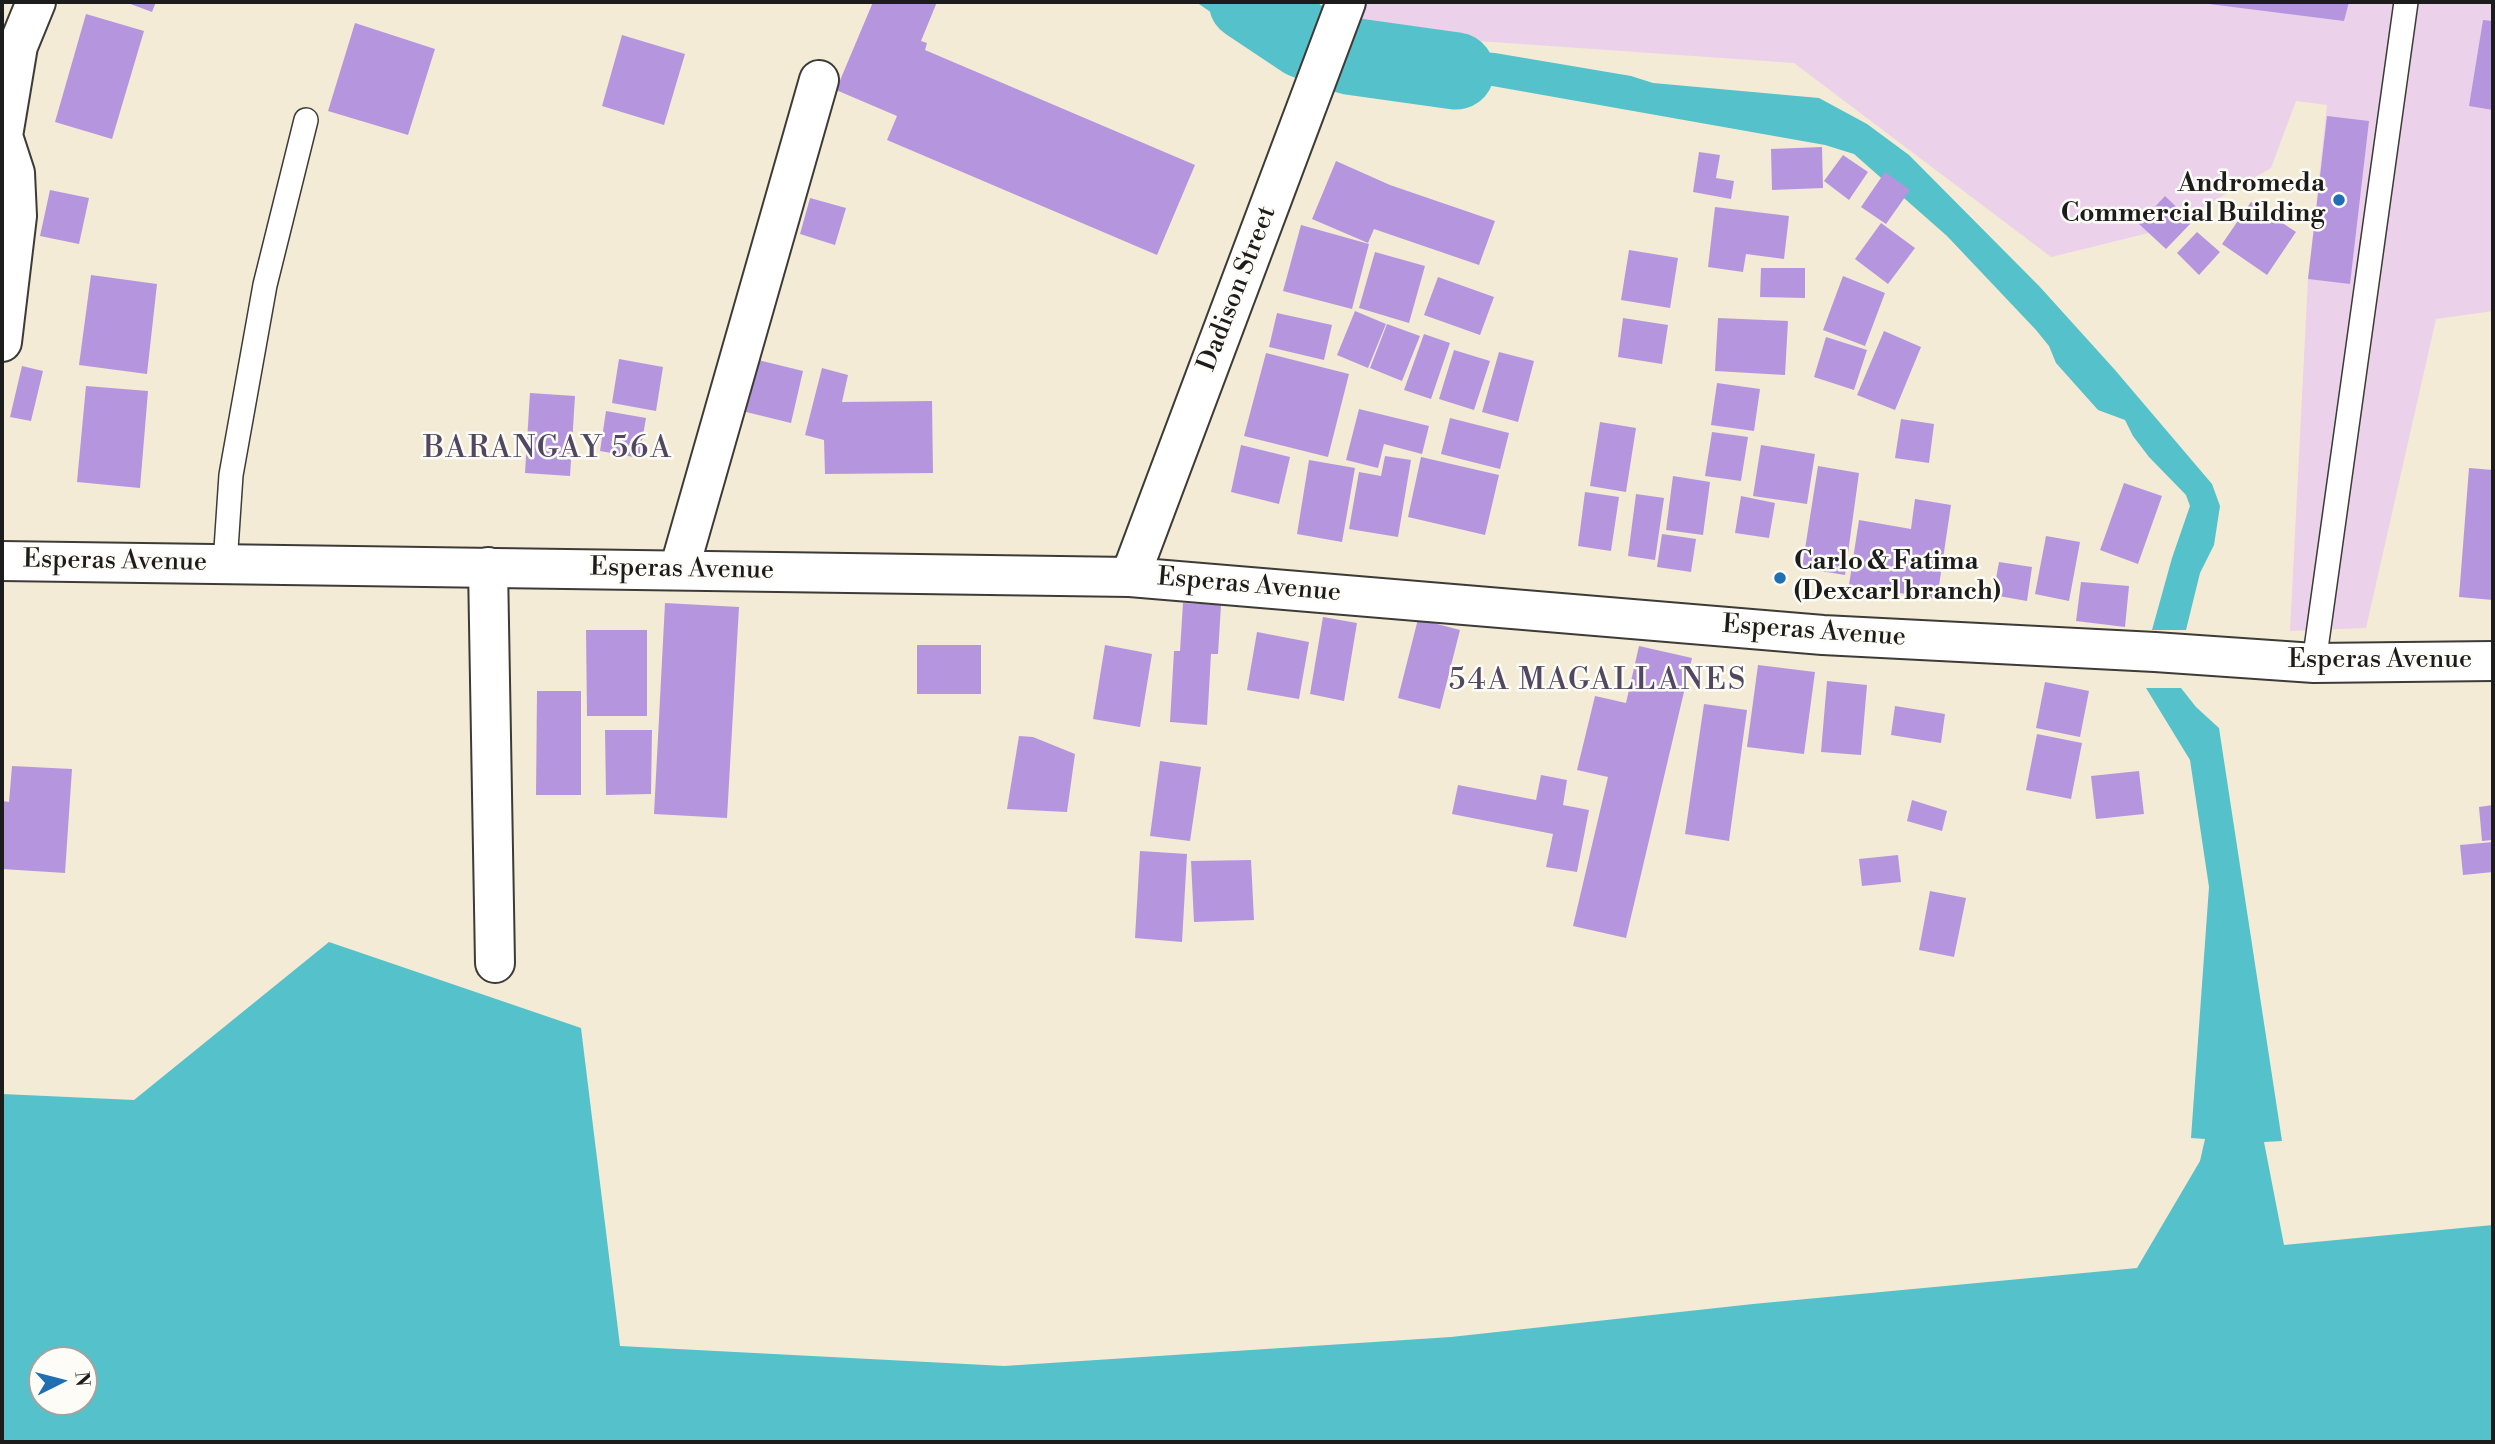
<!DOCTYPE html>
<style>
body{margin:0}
#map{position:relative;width:2495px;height:1444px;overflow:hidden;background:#f3ebd5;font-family:"Libre Bodoni",serif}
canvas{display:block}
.frame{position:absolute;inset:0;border:4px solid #1c1c1c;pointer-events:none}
.north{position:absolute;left:28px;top:1346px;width:70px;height:70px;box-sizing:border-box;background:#fdfcf7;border:2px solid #a3a29f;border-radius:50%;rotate:84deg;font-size:19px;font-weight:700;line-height:28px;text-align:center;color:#1c1c1c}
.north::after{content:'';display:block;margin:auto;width:24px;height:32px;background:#1f6fb2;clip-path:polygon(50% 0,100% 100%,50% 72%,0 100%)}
</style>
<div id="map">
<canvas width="2495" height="1444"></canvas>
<div class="frame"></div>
<div class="north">N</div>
</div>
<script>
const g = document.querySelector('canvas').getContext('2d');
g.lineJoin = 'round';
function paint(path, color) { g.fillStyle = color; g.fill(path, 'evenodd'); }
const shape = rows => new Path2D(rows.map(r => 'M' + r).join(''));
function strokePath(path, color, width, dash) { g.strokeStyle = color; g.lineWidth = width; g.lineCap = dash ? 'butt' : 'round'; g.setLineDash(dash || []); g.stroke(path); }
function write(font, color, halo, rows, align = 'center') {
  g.font = font + ' "Libre Bodoni",serif'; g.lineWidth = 5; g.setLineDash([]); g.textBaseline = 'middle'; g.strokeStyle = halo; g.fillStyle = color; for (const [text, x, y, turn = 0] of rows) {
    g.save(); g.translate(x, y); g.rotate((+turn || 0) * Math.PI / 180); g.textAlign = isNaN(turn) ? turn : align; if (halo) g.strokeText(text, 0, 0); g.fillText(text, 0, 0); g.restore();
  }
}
const built = shape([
 [1361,2,2493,2,2493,311,2436,319,2366,628,2290,631,2308,279,2327,105,2296,101,2271,168,2165,229,2051,257,1794,63,1349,32]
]);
const water = shape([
 [1196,2,1268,2,1274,7,1310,23,1298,55,1250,39],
 [1355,42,1418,51,1455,50,1495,53,1631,76,1653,83,1819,98,1867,124,1909,155,2040,287,2115,370,2212,484,2220,506,2214,545,2200,573,2186,630,2152,630,2172,558,2190,506,2186,495,2149,457,2133,436,2125,420,2098,410,2056,363,2049,346,2036,330,1947,236,1854,154,1825,145,1464,81,1342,77],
 [2146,688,2181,688,2196,707,2219,728,2282,1141,2264,1142,2284,1245,2493,1225,2493,1442,2,1442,2,1094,134,1100,329,942,581,1028,620,1346,1004,1366,1451,1337,1753,1304,2137,1268,2200,1161,2205,1139,2191,1138,2209,887,2190,760],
 [42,1360,84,1360,84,1402,42,1402]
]);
const river = shape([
 [1247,2,1304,40,1349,56,1456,71]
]);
const building = shape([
 [125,2,156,2,152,12],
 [873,2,937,2,921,41,927,43,925,50,1195,165,1157,255,887,140,897,116,836,90],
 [2193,2,2349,2,2344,21],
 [86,14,144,31,112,139,55,122],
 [2483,20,2493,21,2493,110,2469,106],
 [355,23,435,49,408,135,328,111],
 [622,35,685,54,664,125,602,106],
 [2327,116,2369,121,2350,284,2308,279],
 [1822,147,1823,188,1772,190,1771,149],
 [1699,152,1720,155,1716,178,1734,181,1731,199,1693,192],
 [1843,155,1868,172,1849,200,1824,181],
 [1336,161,1390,185,1495,221,1479,265,1374,229,1368,243,1312,219],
 [1885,172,1910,190,1886,224,1861,207],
 [50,190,89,198,79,244,40,236],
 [2165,196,2192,222,2166,249,2139,224],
 [810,198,846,208,835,245,800,234],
 [2251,202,2296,232,2267,275,2222,244],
 [1715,207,1789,216,1784,259,1746,254,1743,272,1708,267],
 [1881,223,1915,248,1888,284,1855,259],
 [1301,225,1369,244,1352,309,1283,291],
 [2197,232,2220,252,2199,275,2177,253],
 [1629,250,1678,258,1670,308,1621,300],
 [1375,252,1425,266,1409,323,1359,308],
 [1761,268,1805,268,1805,298,1760,297],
 [91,275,157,284,147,374,79,365],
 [1843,276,1885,293,1865,346,1823,330],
 [1438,277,1494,297,1480,335,1424,315],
 [1355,311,1386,324,1368,368,1337,355],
 [1277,313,1332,325,1324,360,1269,347],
 [1623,318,1668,325,1662,364,1618,357],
 [1718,318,1788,321,1785,375,1715,371],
 [1387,324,1420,336,1402,381,1370,368],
 [1884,331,1921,347,1895,410,1857,395],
 [1424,334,1450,343,1431,399,1404,390],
 [1826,337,1867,350,1854,390,1814,377],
 [1454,350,1490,361,1474,410,1439,399],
 [1499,352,1534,361,1518,422,1482,412],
 [1266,353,1349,374,1328,457,1244,436],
 [619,359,663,367,656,411,612,403],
 [754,359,803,371,791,423,742,411],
 [22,366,43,371,31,421,10,417],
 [822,368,848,375,842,402,932,401,933,473,825,474,824,440,805,435],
 [1717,383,1760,389,1754,431,1711,425],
 [86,386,148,391,140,488,77,482],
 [530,393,575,396,570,476,525,473],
 [1359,409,1429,426,1422,454,1384,444,1378,468,1346,460],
 [606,411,646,418,639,458,600,451],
 [1450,418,1509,433,1500,469,1441,454],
 [1901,419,1934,424,1929,463,1895,458],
 [1600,422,1636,428,1626,492,1590,486],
 [1712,432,1748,437,1741,481,1705,476],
 [1241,445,1290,457,1279,504,1231,492],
 [1761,445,1815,454,1807,504,1753,496],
 [1385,456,1411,460,1398,537,1349,529,1359,472,1381,476],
 [1421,457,1499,475,1485,535,1408,517],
 [1309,460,1355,468,1342,542,1297,534],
 [1818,466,1859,473,1845,575,1802,568],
 [2469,468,2493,470,2493,600,2459,597],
 [1673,476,1710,482,1703,535,1666,530],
 [2124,483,2162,496,2138,564,2100,550],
 [1585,492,1619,497,1611,551,1578,546],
 [1636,494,1664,498,1655,560,1628,556],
 [1741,496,1775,503,1769,538,1735,533],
 [1915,499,1951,505,1937,599,1849,585,1859,520,1911,529],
 [1662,534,1696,539,1691,572,1657,567],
 [2046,536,2080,542,2069,601,2035,594],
 [1999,562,2032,567,2027,601,1993,595],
 [2081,582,2129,586,2125,627,2076,621],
 [665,603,739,607,727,818,654,814],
 [1183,603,1221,605,1218,654,1211,654,1207,725,1170,722,1174,651,1180,651],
 [1323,617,1357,623,1344,701,1310,694],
 [1418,619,1460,630,1440,709,1398,698],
 [586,630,647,630,647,716,587,716],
 [1257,632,1309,642,1299,699,1247,690],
 [917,645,981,645,981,694,917,694],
 [1105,645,1152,654,1140,727,1093,719],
 [1639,646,1692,658,1626,938,1573,926,1608,777,1577,770,1595,696,1626,703],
 [1758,665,1815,672,1804,754,1747,747],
 [1827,681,1867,685,1861,755,1821,752],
 [2045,682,2089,691,2080,737,2036,728],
 [537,691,581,691,581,795,536,795],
 [1704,704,1747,710,1729,841,1685,834],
 [1895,706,1945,714,1941,743,1891,735],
 [605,730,652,730,651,794,606,795],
 [2037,734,2082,743,2071,799,2026,790],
 [1019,736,1033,737,1075,754,1067,812,1007,809],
 [1160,761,1201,767,1190,841,1150,836],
 [12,766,72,769,65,873,2,869,2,801,9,802],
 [2139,771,2144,814,2096,819,2091,776],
 [1541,775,1567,780,1563,805,1589,810,1577,872,1546,867,1553,834,1452,814,1458,785,1536,800],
 [1912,800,1947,811,1942,831,1907,821],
 [2493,805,2493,840,2482,841,2479,807],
 [2493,842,2493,872,2463,875,2460,845],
 [1140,851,1187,854,1182,942,1135,938],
 [1898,855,1901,882,1862,886,1859,859],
 [1251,860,1254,920,1194,922,1191,861],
 [1930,891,1966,898,1954,957,1919,950]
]);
const service = shape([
 [225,564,231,475,265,285,306,120],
 [2314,663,2406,2]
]);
const minor = shape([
 [2,342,17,216,15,173,3,136,18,46,36,2],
 [488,567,495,963],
 [679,570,819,80]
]);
const tertiary = shape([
 [2,561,1130,577,1823,635,2155,652,2314,663,2493,661],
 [1130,577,1346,2]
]);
const markers = [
 [2339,200,7,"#1f6fb2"],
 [1780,578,7,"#1f6fb2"]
];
const poiNames = [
 ["Andromeda",2325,185],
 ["Commercial Building",2325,215],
 ["Carlo & Fatima",1794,563,"left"],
 ["(Dexcarl branch)",1794,593,"left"]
];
const streetNames = [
 ["Dadison Street",1238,289,-69],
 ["Esperas Avenue",115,562,1],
 ["Esperas Avenue",682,570,1],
 ["Esperas Avenue",1249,586,5],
 ["Esperas Avenue",1814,632,4],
 ["Esperas Avenue",2380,661]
];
const quarterNames = [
 ["BARANGAY 56A",548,450],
 ["54A MAGALLANES",1598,682]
];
paint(built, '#ecd1ea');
paint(water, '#54c1cb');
strokePath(river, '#54c1cb', 77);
paint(building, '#b596de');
strokePath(service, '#3c3b38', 26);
strokePath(minor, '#3c3b38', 42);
strokePath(tertiary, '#3c3b38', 42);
strokePath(service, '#fff', 23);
strokePath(minor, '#fff', 38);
strokePath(tertiary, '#fff', 38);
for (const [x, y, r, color] of markers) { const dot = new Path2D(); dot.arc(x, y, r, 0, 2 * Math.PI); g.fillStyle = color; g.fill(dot); strokePath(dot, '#fdfcf7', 2.5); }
write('bold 26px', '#1c1c1c', '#fdfcf7', poiNames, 'right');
write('26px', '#1c1c1c', '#fdfcf7', streetNames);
g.letterSpacing = '2px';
write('30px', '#524760', '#fdfcf7', quarterNames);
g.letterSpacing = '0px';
</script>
